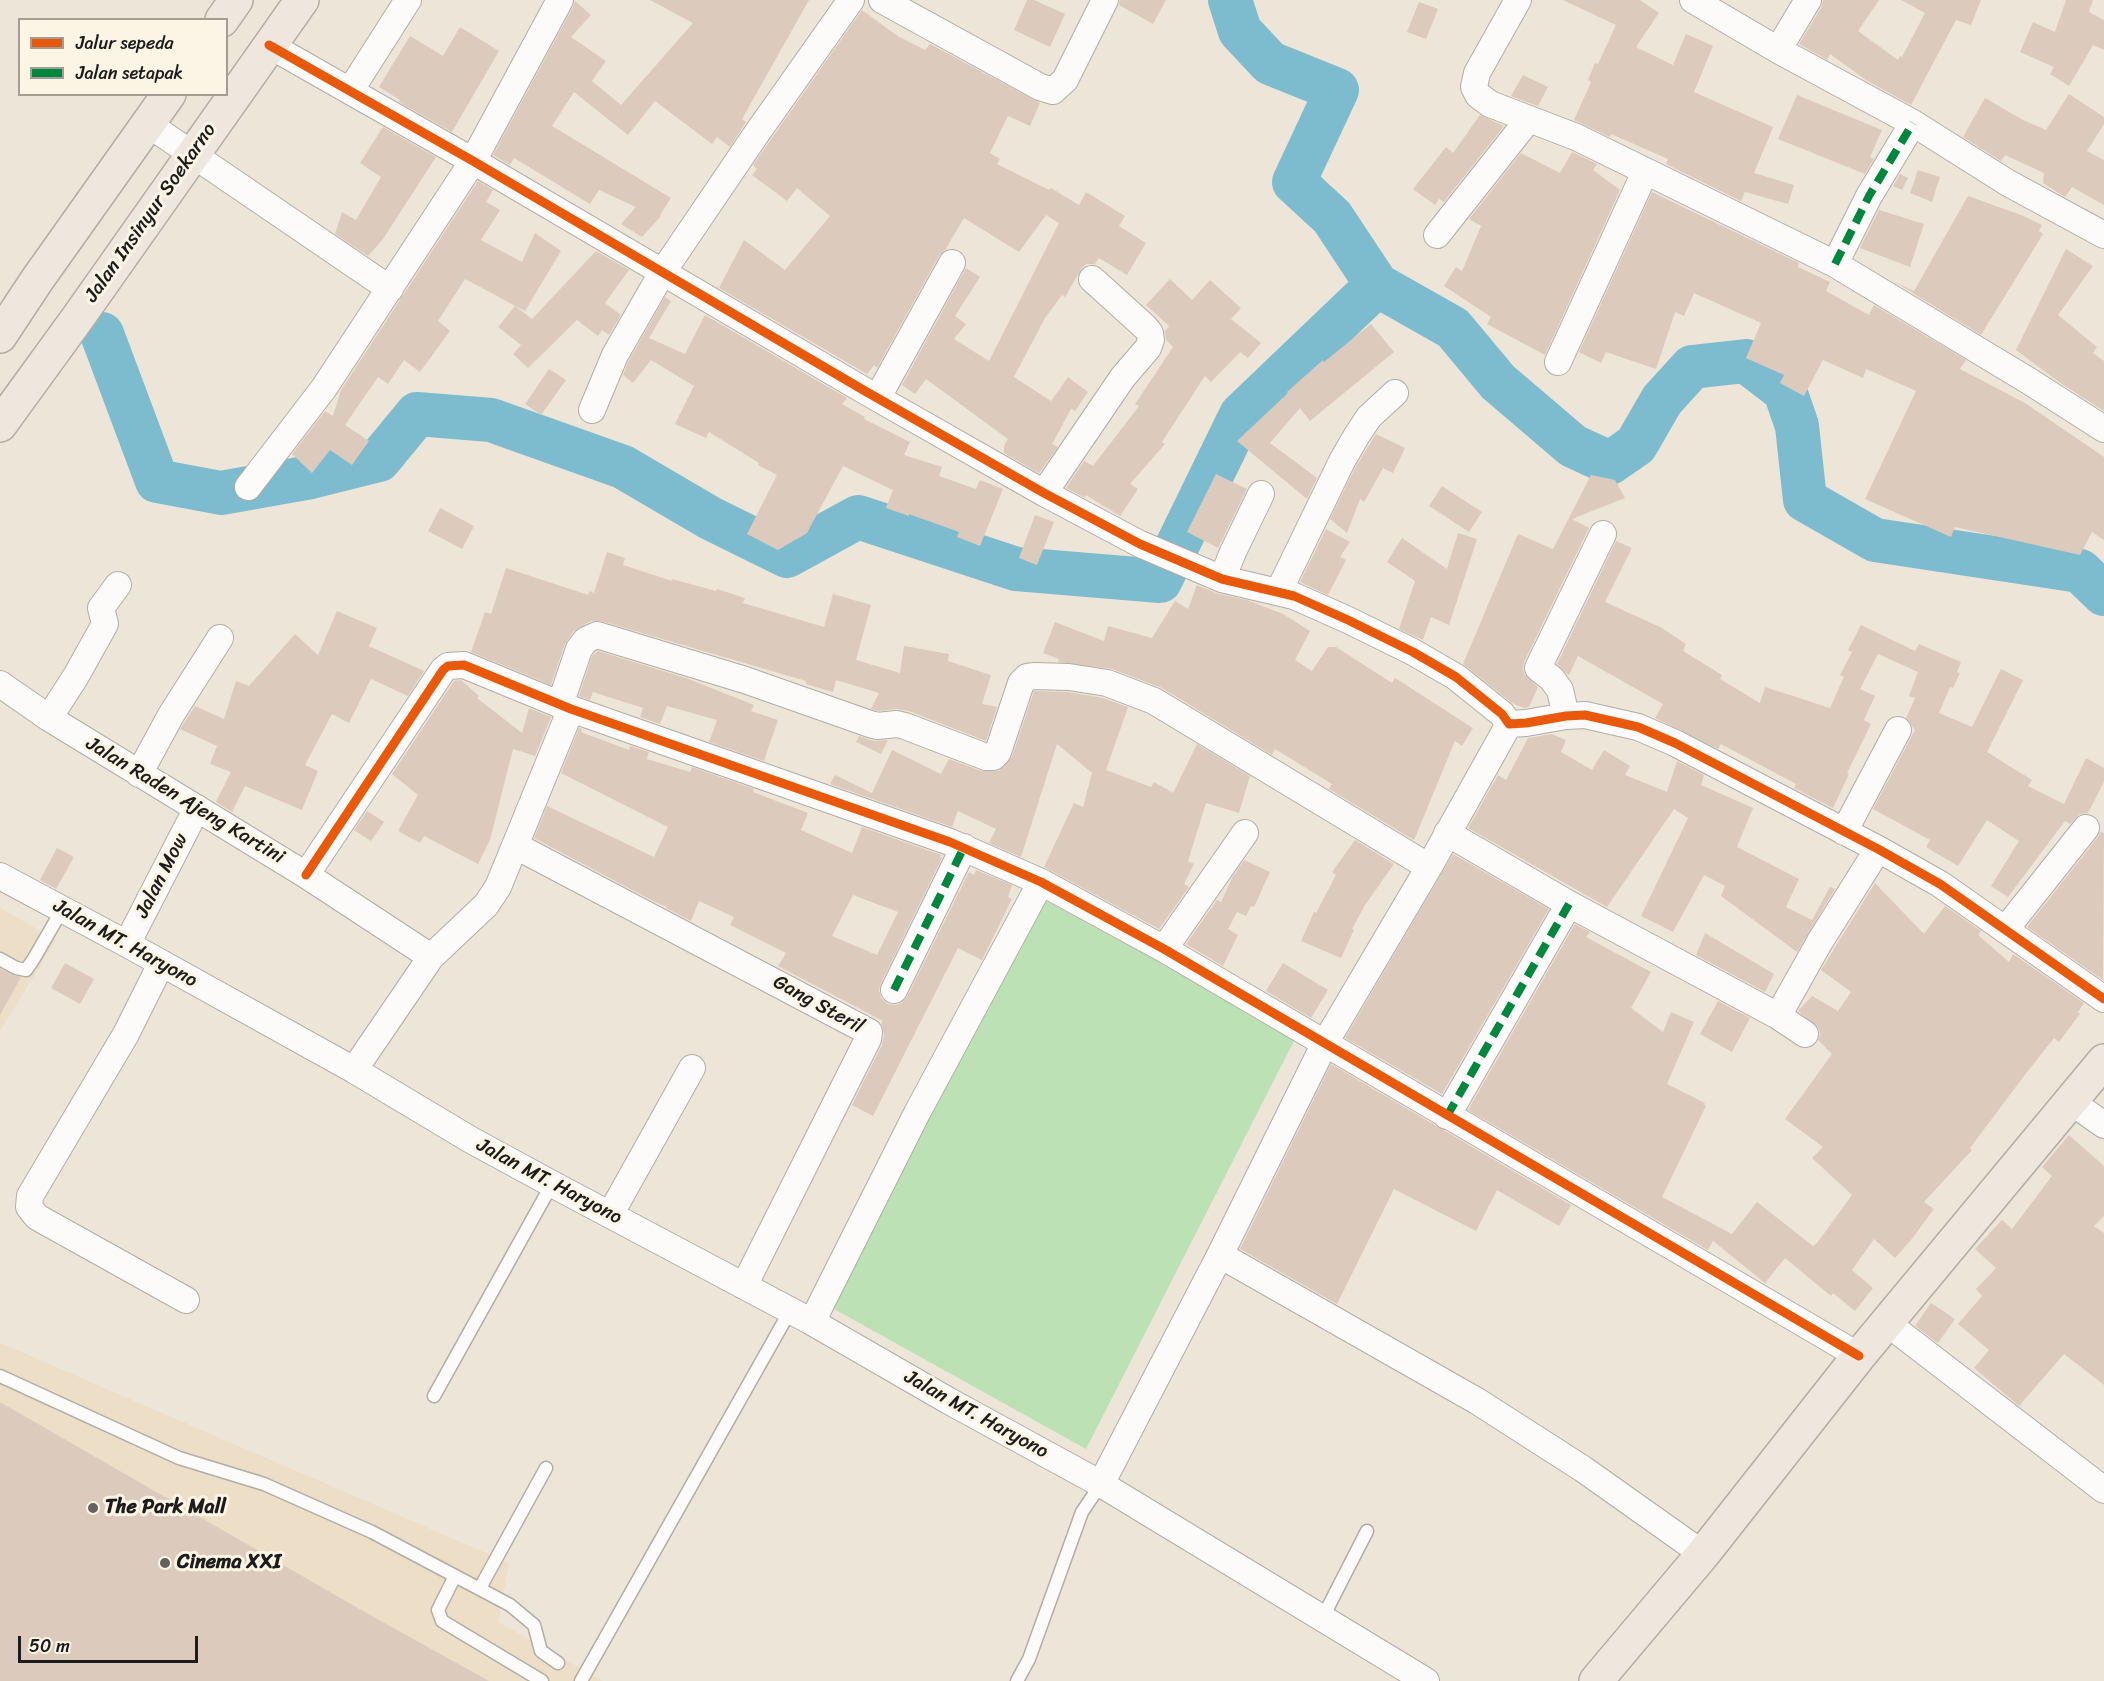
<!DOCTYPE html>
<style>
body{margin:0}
#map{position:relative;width:2104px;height:1681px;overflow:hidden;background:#ede5d7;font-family:Sriracha,sans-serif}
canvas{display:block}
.legend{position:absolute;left:18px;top:18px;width:210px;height:78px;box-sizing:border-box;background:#fcf5e5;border:2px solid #a29e95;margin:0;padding:8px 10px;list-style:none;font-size:18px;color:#1c1c1c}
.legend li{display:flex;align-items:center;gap:12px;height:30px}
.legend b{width:30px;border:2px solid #a29e95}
.scale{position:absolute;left:18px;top:1636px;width:180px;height:27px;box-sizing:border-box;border:3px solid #1c1c1c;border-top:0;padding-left:8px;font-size:18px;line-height:21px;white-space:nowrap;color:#1c1c1c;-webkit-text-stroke:4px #fcf5e5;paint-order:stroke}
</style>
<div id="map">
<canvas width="2104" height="1681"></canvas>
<ul class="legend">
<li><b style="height:8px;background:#e8590c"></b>Jalur sepeda</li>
<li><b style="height:8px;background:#00873e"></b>Jalan setapak</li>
</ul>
<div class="scale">50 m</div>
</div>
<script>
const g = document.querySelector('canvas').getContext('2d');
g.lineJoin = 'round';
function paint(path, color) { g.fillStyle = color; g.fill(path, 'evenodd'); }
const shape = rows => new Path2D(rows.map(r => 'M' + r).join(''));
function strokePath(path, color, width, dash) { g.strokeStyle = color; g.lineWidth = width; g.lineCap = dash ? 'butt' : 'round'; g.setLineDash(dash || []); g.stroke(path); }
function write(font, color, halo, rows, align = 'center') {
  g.font = font + ' Sriracha,sans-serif'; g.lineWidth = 6; g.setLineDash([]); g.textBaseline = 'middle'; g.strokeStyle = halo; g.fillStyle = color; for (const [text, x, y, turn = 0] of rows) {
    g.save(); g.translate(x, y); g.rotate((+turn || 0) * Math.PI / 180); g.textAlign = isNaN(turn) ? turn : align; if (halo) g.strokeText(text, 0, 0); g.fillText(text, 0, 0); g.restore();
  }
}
const built = shape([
 [0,908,56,940,0,1031],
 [0,1343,509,1563,498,1622,603,1681,0,1681]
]);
const green = shape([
 [1035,895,1297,1035,1086,1449,827,1305]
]);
const river = shape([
 [1230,0,1240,31,1270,63,1337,90,1294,182,1332,217,1377,285,1453,328,1498,382,1573,446,1610,463,1636,445,1662,400,1692,367,1746,361,1785,391,1797,426,1805,500,1875,540,2080,571,2104,594],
 [102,334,157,481,221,493,311,477,379,460,417,414,491,420,623,467,710,518,787,556,858,517,1016,569,1160,581,1241,415,1377,285]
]);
const building = shape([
 [650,0,809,0,742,119,746,122,730,147,717,137,712,144,655,101,628,135,574,92,552,126,671,198,660,215,661,216,642,237,621,224,636,207,599,190,590,204,514,158,510,165,493,155,573,7,575,1,591,15,571,37,606,61,592,81,621,105,693,23],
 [1027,0,1034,0,1065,14,1050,47,1014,30],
 [1120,0,1166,0,1153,24,1119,5],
 [1563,0,1640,0,1659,13,1636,47,1673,65,1686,34,1713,46,1694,92,1773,127,1754,173,1794,185,1788,204,1745,192,1741,201,1666,164,1668,159,1611,134,1610,137,1574,120,1591,82,1588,80,1595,63,1598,64,1616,25],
 [1823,0,1879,0,1858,31,1898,60,1900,56,1902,57,1925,13,1901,0,1981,0,1971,25,1956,20,1911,105,1866,80,1830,54,1827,60,1799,44,1821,8],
 [2066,0,2093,0,2089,12,2104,20,2104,50,2093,45,2069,86,2050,74,2054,67,2020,52,2033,22,2055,32],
 [1419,2,1438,9,1426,39,1407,32],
 [862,10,899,37,925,50,930,44,1040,103,1030,126,1008,116,990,153,1000,159,997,164,1049,190,1051,188,1079,205,1086,192,1125,216,1119,226,1146,243,1127,275,1099,258,1095,264,1086,264,1081,269,1065,297,1062,295,1045,318,1014,377,1051,401,1068,377,1088,392,1075,411,1071,409,1052,444,1058,447,1039,473,1004,453,1004,446,1008,439,926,379,915,394,902,385,966,268,980,277,955,316,966,324,954,339,989,361,1059,223,1046,215,1019,252,964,218,945,250,939,256,877,368,874,365,867,374,719,288,744,240,785,270,830,216,797,188,787,201,752,175,757,169,753,165],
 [460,27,499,51,452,132,399,102,400,100,379,87,410,36,443,56],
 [1523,75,1548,87,1538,106,1511,96],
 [2069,94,2104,117,2104,124,2087,151,2104,160,2104,205,2072,187,2065,197,2043,183,2044,173,2005,155,2001,161,1963,137,1985,98,2023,120,2046,130],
 [1797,95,1882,130,1870,157,1874,159,1865,174,1778,139],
 [1480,115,1504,126,1444,202,1439,199,1435,205,1413,189,1446,147,1453,153],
 [383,127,436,157,383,239,368,256,335,234,342,212,356,220,381,177,360,163],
 [1572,152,1597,164,1593,170,1620,190,1545,355,1487,324,1491,317,1444,286,1456,267,1462,271,1481,226,1469,219,1521,153,1560,173],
 [1918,170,1940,177,1932,202,1910,193],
 [1900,174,1908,178,1902,190,1893,186],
 [478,181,493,190,486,202,500,210,481,240,522,262,535,233,561,251,525,311,465,279,438,321,450,331,420,372,404,360,388,384,378,377,345,425,369,441,352,465,330,450,312,473,292,454,325,411,333,416,341,390],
 [1652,192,1799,263,1798,267,1830,282,1826,291,1869,315,1874,305,1966,360,1960,369,2025,403,2104,457,2104,540,2092,532,2080,555,1955,527,1951,537,1865,499,1916,391,1866,369,1863,378,1823,360,1804,396,1780,383,1784,375,1746,358,1761,323,1694,293,1684,316,1675,312,1656,369,1606,352,1601,363,1579,352],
 [1968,196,2021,215,2042,225,2039,231,2043,234,1981,335,1895,282,1914,291],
 [1879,210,1924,224,1910,267,1860,248],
 [2066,249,2093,266,2058,315,2097,347,2093,353,2104,361,2104,411,2059,382,2016,350],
 [596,251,629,270,605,303,621,315,609,335,602,330,598,336,577,320,528,368,513,354,521,345,498,327,515,306,532,319],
 [1170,279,1192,300,1210,280,1241,308,1231,319,1261,343,1248,358,1240,352,1211,382,1205,376,1162,442,1165,444,1130,484,1138,489,1120,516,1086,495,1085,498,1066,488,1084,461,1093,466,1139,406,1135,404,1173,347,1166,340,1165,331,1169,326,1146,305],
 [665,297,671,301,649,338,685,354,705,315,847,398,842,404,865,417,864,419,910,442,904,455,942,467,939,476,976,489,980,480,1003,489,980,546,957,537,959,532,909,514,909,516,886,508,893,490,843,466,807,533,778,550,747,534,777,475,758,465,759,463,709,432,706,438,675,424,694,386,651,360,633,383,623,375,628,362],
 [1371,324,1394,352,1310,421,1300,408,1270,443,1317,478,1307,499,1237,441,1288,393,1287,392,1323,360,1324,362],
 [549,369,566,380,541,415,525,404],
 [1376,434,1405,448,1393,473,1383,468,1364,502,1360,499,1347,533,1330,519,1355,468],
 [1216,474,1247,489,1218,548,1187,532],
 [1591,475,1615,480,1625,498,1572,519,1589,528,1524,662,1523,669,1525,675,1538,687,1529,707,1524,708,1512,703,1463,664,1518,534,1553,549],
 [1442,486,1482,512,1469,532,1429,506],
 [440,508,474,526,462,549,428,531],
 [1035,515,1054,522,1037,565,1019,558],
 [1326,529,1350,542,1340,557,1346,560,1328,595,1300,582],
 [1458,533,1477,539,1449,625,1431,617,1423,640,1399,629,1415,581,1387,562,1402,538,1447,569],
 [1616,541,1632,548,1605,602,1660,627,1686,644,1683,651,1722,675,1720,679,1760,703,1765,687,1830,708,1844,677,1840,675,1852,652,1848,650,1861,625,1915,651,1919,644,1961,662,1957,672,1960,673,1953,688,1950,687,1939,713,1972,727,2001,669,2023,680,1987,752,2032,780,2028,786,2064,804,2086,758,2104,768,2104,782,2088,813,2080,814,2070,824,2065,821,2008,897,1991,886,2019,841,1987,820,1958,866,1926,847,1930,840,1873,809,1915,730,1906,718,1915,698,1909,696,1918,672,1878,654,1860,689,1875,696,1864,720,1871,724,1847,773,1849,774,1833,808,1794,788,1796,784,1721,744,1718,749,1655,718,1663,704,1578,656,1569,675,1567,674,1557,664],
 [607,552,625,558,623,565,672,581,672,579,716,591,717,589,745,598,743,603,824,627,833,594,871,605,856,660,900,673,904,646,949,654,948,661,991,675,982,704,997,707,986,741,909,711,896,709,878,711,871,709,879,693,836,680,833,692,806,684,806,681,601,621,591,621,574,631,565,644,551,685,471,652,485,612,491,614,506,568,588,595,590,591,594,593],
 [1197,585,1216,593,1247,600,1283,614,1310,631,1295,660,1312,671,1328,647,1336,647,1392,683,1395,678,1473,728,1462,746,1455,741,1414,840,1329,789,1332,784,1275,749,1272,755,1162,688,1112,669,1058,662,1059,659,1043,653,1055,622,1104,641,1108,626,1152,638,1175,601,1188,609],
 [337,611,377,628,369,646,424,671,408,696,371,679,349,723,332,714,305,765,318,771,302,810,245,786,232,812,216,802,231,772,210,764,217,746,180,729,195,706,224,719,236,681,249,686,295,634,318,655],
 [598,651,686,678,754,705,751,711,778,720,764,761,709,742,717,720,667,706,660,724,640,717,643,708,593,692,590,700,579,696,592,656],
 [461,680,479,696,477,698,522,733,529,708,551,717,535,756,513,749,490,840,478,864,424,836,420,843,398,831,418,795,392,774,454,681],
 [1034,691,1068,692,1103,698,1128,707,1106,770,1151,787,1154,782,1173,793,1197,744,1250,776,1239,813,1206,803,1188,861,1194,864,1184,884,1189,887,1159,929,1044,867,1074,803,1083,807,1092,773,1057,744,1021,857,989,843,996,829,958,811,952,827,830,784,835,775,872,793,892,750,941,774,949,759,981,771,999,771,1012,757],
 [579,728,582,729,581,732,629,750,630,746,649,752,647,759,690,772,692,767,754,789,753,792,808,813,801,830,852,853,862,827,941,855,940,857,942,858,881,983,879,990,881,998,888,1004,896,1005,902,1003,907,997,969,872,974,875,976,870,1012,885,1008,897,1012,899,982,960,958,948,873,1116,852,1105,882,1045,884,1034,881,1024,883,1021,778,966,786,953,730,925,734,917,699,901,691,921,666,908,667,907,653,901,534,838,547,806,654,857,668,827,561,773],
 [853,895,898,912,877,955,832,936],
 [1552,734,1566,740,1561,752,1592,770,1604,750,1630,766,1625,775,1667,792,1677,761,1704,775,1701,785,1753,808,1737,847,1799,879,1786,907,1812,920,1830,887,1835,889,1797,952,1721,896,1725,886,1704,875,1673,932,1641,916,1688,818,1674,809,1607,907,1468,828,1498,775,1506,780,1528,738],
 [859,736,873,741,888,740,881,754,856,742],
 [367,811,384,822,371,841,354,830],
 [2101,831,2104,834,2103,980,2027,927,2098,837],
 [1355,840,1394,864,1365,905,1352,929,1354,930,1341,958,1301,941,1314,912,1316,913,1336,875,1332,872],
 [57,848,74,857,56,889,40,880],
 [1453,854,1549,909,1442,1094,1345,1038],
 [1244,860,1270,872,1254,907,1251,906,1246,916,1237,912,1228,929,1238,935,1223,966,1186,944,1217,900,1221,902,1233,876],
 [1875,883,1924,934,1945,906,1981,931,1978,935,2009,962,2013,954,2084,1003,2078,1012,2080,1014,2059,1042,2054,1038,2024,1076,1970,1148,1972,1150,1924,1202,1934,1209,1911,1240,1895,1258,1874,1239,1852,1270,1873,1288,1855,1311,1833,1293,1831,1296,1785,1258,1765,1283,1713,1241,1708,1250,1468,1110,1575,924,1590,932,1586,937,1651,972,1631,1008,1663,1032,1671,1012,1694,1022,1667,1084,1705,1103,1704,1104,1706,1106,1662,1197,1732,1234,1757,1202,1813,1246,1817,1243,1852,1195,1812,1158,1823,1147,1785,1119,1832,1054,1818,1040,1820,1034,1818,1027,1798,1011,1812,996,1838,1011,1851,992,1821,970],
 [1705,933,1774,974,1765,992,1696,955],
 [65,963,94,979,80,1004,51,988],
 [1283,963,1328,990,1311,1018,1266,991],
 [0,968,12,975,21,977,0,1015],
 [1718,1001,1750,1018,1732,1052,1700,1034],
 [1331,1064,1571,1205,1559,1226,1497,1190,1476,1231,1394,1189,1337,1304,1240,1249],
 [2069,1135,2104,1166,2104,1216,2094,1226,2104,1233,2104,1385,2064,1354,2019,1406,1974,1368,1989,1350,1958,1324,1982,1296,1976,1289,1996,1268,1975,1249,2002,1220,2012,1229,2052,1176,2042,1167],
 [1931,1303,1955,1319,1938,1343,1915,1326],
 [0,1402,370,1615,489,1681,0,1681]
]);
const lane = shape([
 [0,959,16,968,26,970,33,960,62,910],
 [0,1376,179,1458,264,1484,372,1532,510,1605,534,1625,541,1651,558,1663],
 [434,1396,552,1184],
 [455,1576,438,1610,442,1621,542,1681],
 [480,1588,546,1468],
 [1323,1617,1367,1531],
 [581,1681,790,1311],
 [1017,1681,1029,1659,1082,1512,1101,1484]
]);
const street = shape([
 [882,0,1040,87,1053,91,1065,80,1105,0],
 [1518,0,1477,73,1474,87,1478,95,1490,104,1576,137,1835,264,2029,381,2104,429],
 [1693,0,1778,50,1913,123,2008,183,2104,235],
 [269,45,473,161,865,391,1044,493,1140,544,1222,579,1294,596,1348,620,1413,652,1456,677,1502,714,1509,724,1526,723,1566,716,1585,715,1638,727,1675,743,1878,849,1940,884,2104,999],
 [1778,50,1808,0],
 [350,91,408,0],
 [148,124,390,289],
 [1437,235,1528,120],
 [1835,264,1869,196,1913,123],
 [1558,362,1645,172],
 [878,397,952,263],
 [592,410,615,355,662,273,757,133,851,0],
 [248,487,324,388,473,161,560,0],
 [1044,493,1123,377,1148,348,1151,340,1150,333,1145,327,1092,279],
 [1222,579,1233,552,1261,494],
 [1279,591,1342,461,1357,435,1369,417,1395,393],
 [0,684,49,718,306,875,431,957],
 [560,705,579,649,586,640,597,635,745,680,870,724,877,726,897,724,905,726,986,757,993,757,998,752,1021,683,1027,677,1035,676,1069,677,1107,683,1154,701,1429,867],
 [1566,716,1560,690,1552,679,1538,668,1603,534],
 [49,718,76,676,105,624,101,608,118,585],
 [139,774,171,715,220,638],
 [1844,832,1898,730],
 [1447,833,1569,904,1778,1016,1805,1034],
 [516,846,869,1032,868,1039,744,1286],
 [306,875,443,670,448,666,464,665,571,709,950,842,1041,882,1164,949,1859,1356],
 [0,876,127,944,354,1070,471,1140,552,1184,812,1322,949,1401,1101,1484,1426,1681],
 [2005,930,2086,828],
 [127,944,197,808],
 [1164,949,1245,833],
 [161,964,126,1034,30,1196,29,1207,37,1217,186,1300],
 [894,990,964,847],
 [1778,1016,1819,943,1878,849],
 [354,1070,431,957,486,905,498,887,571,709],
 [2070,1101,2104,1125],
 [1447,1116,1569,904],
 [610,1215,692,1068],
 [1220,1255,1477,1401,1583,1469,1703,1554],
 [812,1322,917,1113,1041,882],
 [1887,1323,2104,1490],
 [1101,1484,1220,1255,1325,1043,1429,867,1509,724]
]);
const primary = shape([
 [222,20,236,0],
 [0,336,37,280,169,94],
 [0,425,77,319,302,0],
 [1596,1681,1703,1554,1859,1356,2104,1061]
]);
const quiet = shape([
 [1835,264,1869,196,1913,123],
 [894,990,964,847],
 [1447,1116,1569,904]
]);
const cycleway = shape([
 [269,45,473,161,865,391,1044,493,1140,544,1222,579,1294,596,1348,620,1413,652,1456,677,1502,714,1509,724,1526,723,1566,716,1585,715,1638,727,1675,743,1878,849,1940,884,2104,999],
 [306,875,443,670,448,666,464,665,571,709,950,842,1041,882,1164,949,1859,1356]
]);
const markers = [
 [93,1508,6,"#65625d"],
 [165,1563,6,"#65625d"]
];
const streetNames = [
 ["Jalan Insinyur Soekarno",151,213,-55],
 ["Jalan Raden Ajeng Kartini",185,801,31],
 ["Jalan Mow",162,876,-63],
 ["Jalan MT. Haryono",125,944,29],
 ["Gang Steril",818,1005,29],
 ["Jalan MT. Haryono",549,1182,28],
 ["Jalan MT. Haryono",976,1415,29]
];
const poiNames = [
 ["The Park Mall",105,1508],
 ["Cinema XXI",177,1563]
];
paint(built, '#ecdec7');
paint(green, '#bbe1b5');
strokePath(river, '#7dbccf', 44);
paint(building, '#dccbbd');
strokePath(lane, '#b2ada5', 15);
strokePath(street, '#b2ada5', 28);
strokePath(primary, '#b2ada5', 36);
strokePath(lane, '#fcfbf9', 12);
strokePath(street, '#fcfbf9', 26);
strokePath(primary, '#efe6de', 33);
strokePath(quiet, '#00873e', 8, [15, 8]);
strokePath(cycleway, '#e8590c', 9);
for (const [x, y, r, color] of markers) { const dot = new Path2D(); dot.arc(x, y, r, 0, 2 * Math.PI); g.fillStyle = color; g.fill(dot); strokePath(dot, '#fcf5e5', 2); }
write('20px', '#1c1c1c', '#fcf5e5', streetNames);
write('bold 20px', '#1c1c1c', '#fcf5e5', poiNames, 'left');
</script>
